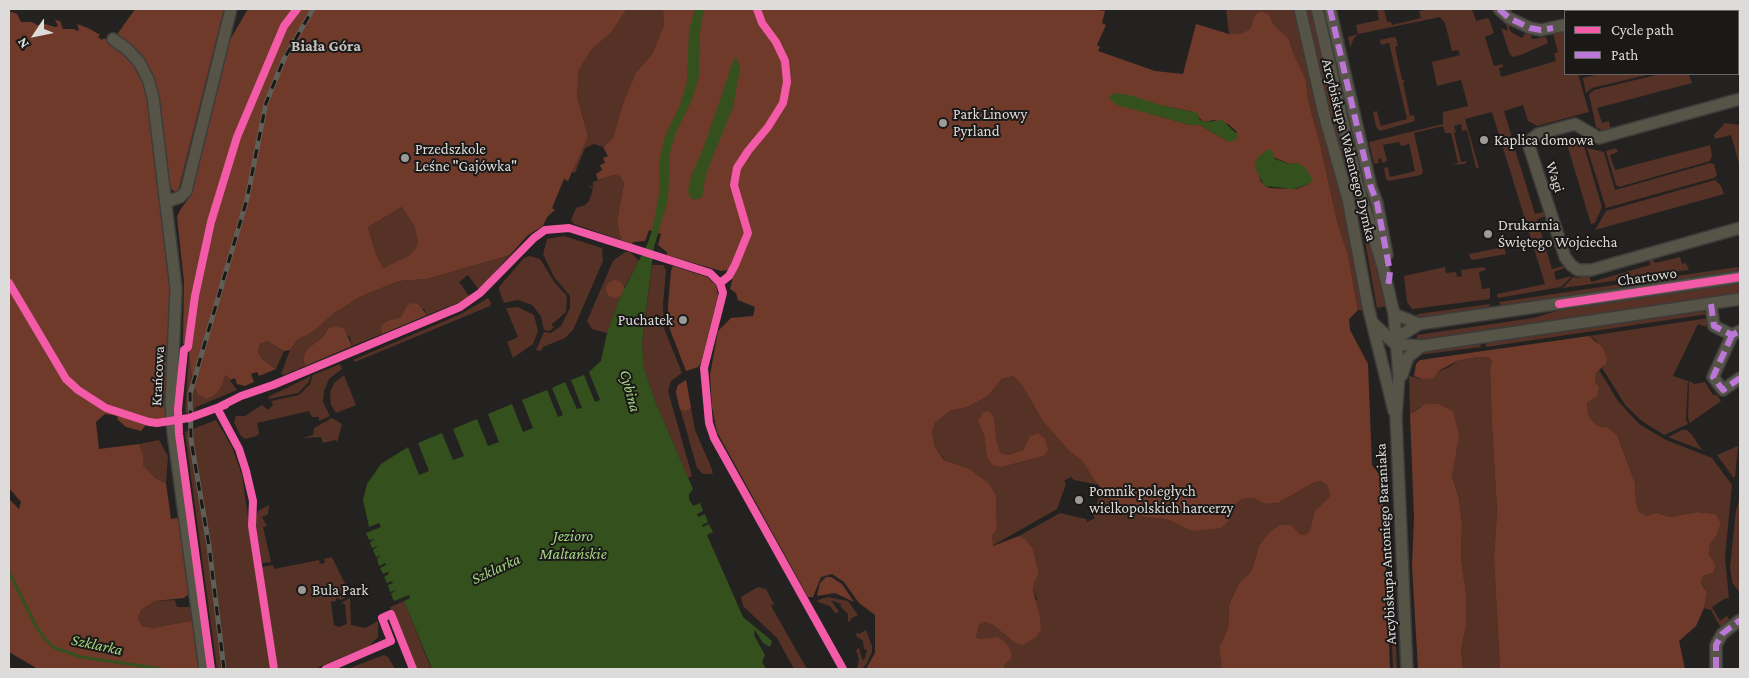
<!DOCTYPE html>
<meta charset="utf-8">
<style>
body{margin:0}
#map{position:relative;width:1749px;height:678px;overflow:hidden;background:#232221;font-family:"Crimson Pro",serif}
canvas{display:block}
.frame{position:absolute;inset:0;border:10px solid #dddcda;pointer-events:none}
.legend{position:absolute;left:1564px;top:10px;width:175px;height:65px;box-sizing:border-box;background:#1b1917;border:1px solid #696765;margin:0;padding:6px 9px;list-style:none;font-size:15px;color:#dddcda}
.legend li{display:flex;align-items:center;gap:10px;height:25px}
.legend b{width:25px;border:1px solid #696765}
.north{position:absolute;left:10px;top:10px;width:50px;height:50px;-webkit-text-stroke:4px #1b1917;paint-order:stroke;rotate:236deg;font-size:14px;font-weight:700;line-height:20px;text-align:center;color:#dddcda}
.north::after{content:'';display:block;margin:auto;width:18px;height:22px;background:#dddcda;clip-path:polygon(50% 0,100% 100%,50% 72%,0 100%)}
</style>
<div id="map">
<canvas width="1749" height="678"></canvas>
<div class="frame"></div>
<ul class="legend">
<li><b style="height:6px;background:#f35aa7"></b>Cycle path</li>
<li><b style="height:6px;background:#ba77d6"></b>Path</li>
</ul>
<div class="north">N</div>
</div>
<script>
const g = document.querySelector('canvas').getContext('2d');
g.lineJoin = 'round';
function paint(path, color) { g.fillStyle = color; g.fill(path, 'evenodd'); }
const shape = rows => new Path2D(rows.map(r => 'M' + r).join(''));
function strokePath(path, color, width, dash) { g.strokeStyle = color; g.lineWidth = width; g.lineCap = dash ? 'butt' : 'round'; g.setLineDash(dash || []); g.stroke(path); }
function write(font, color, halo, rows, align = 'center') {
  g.font = font + ' "Crimson Pro",serif'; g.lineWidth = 4; g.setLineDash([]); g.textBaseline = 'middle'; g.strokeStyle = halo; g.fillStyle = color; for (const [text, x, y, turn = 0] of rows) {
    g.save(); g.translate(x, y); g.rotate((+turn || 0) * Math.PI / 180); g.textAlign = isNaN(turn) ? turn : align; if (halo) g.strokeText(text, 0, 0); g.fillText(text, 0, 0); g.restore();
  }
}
const green = shape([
 [627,9,663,9,664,25,652,54,636,74,623,103,613,138,603,147,594,144,585,148,575,173,572,172,587,133,577,96,579,70,592,49,611,33],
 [1226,9,1295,9,1340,188,1365,311,1358,310,1348,255,1338,225,1320,144,1308,100,1306,80,1293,52,1289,39,1274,25,1269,15,1255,16,1250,29,1240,34,1229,34],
 [1306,9,1311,9,1351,180,1380,272,1387,306,1377,308,1363,230,1335,132],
 [1322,9,1328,9,1371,205,1368,203,1363,186],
 [1377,9,1384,9,1387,22,1391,22,1392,25,1421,18,1419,11,1428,9,1472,9,1476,21,1487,18,1489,19,1494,33,1485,37,1494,66,1502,64,1503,67,1499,68,1501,77,1556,61,1554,54,1558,52,1553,34,1565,30,1565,74,1578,74,1589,112,1537,126,1528,121,1523,105,1504,111,1514,144,1524,143,1514,146,1535,214,1546,211,1547,216,1537,219,1552,269,1564,266,1564,268,1554,272,1556,280,1572,276,1561,287,1498,298,1497,294,1545,284,1492,112,1465,119,1479,168,1476,168,1467,130,1462,131,1461,124,1454,126,1456,132,1454,133,1461,162,1467,161,1465,164,1452,165,1458,163,1451,133,1445,133,1443,126,1414,133,1423,172,1421,175,1389,181,1386,179,1384,168,1388,167,1390,177,1415,171,1409,144,1401,146,1399,142,1383,145,1387,161,1382,163,1381,158,1378,159,1379,163,1374,164,1369,142,1443,124,1443,112,1468,106,1461,80,1437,86,1432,62,1460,55,1458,50,1452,51,1445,23,1440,17,1358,34,1353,40,1350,48,1348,37,1358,34,1356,25,1379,20],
 [1505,20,1511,24,1509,28,1511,32,1522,38,1526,32,1531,35,1532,39,1546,37,1548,43,1523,54,1514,57,1510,55,1501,28,1508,31],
 [1393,37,1396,38,1398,46,1395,47,1402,80,1405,80,1403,82,1410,116,1414,115,1415,121,1380,131,1376,127,1373,112,1377,111,1381,126,1407,119,1389,43,1381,45,1380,40],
 [1599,74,1651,74,1592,88,1586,93,1583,78],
 [1660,74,1689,74,1692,83,1597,108,1602,123,1609,121,1610,126,1610,129,1603,131,1596,127,1589,94,1594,90],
 [1725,123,1740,125,1740,167,1731,135,1715,139,1714,135],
 [1572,139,1584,146,1602,207,1595,223,1591,224,1566,141],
 [1710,145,1712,155,1710,161,1619,187,1616,185,1606,151,1616,148,1618,152,1610,155,1615,170],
 [1587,148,1604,152,1615,190,1710,163,1714,164,1717,175,1714,178,1606,208],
 [613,175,620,176,624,183,617,221,621,240,574,224,571,220,576,208,585,205,589,201,593,189,587,185,593,187,593,182],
 [1715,180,1721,186,1724,194,1595,230,1606,211],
 [402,207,414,226,418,241,415,251,408,256,383,268,376,254,368,227],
 [564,236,602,248,603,261,573,330,565,338,543,347,541,351,536,350,544,332,551,333,561,326,570,308,570,296,554,277,543,254,547,239],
 [1504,247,1506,254,1473,260,1470,258,1469,254],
 [625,252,630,252,639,261,624,288,607,333,592,329,587,321,613,261],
 [510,255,479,290,468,275,459,282,470,297,463,301,427,315,424,309,406,312,401,317,387,321,382,326,382,334,352,346,350,337,328,329,323,337,307,349,303,358,305,366,284,375,281,374,290,350,297,340,313,332,334,313,362,296,399,281,427,279],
 [530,256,540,259,555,283,567,296,566,312,551,325,554,327,550,331,544,330,541,316,532,305,518,300,504,303,499,290,499,287,524,258],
 [1652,257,1655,263,1680,257,1682,264,1686,263,1689,270,1563,288,1573,277,1577,278,1589,275,1591,282,1650,265,1649,258],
 [652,265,663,265,666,270,663,305,664,328,682,373,671,381,668,391,692,476,688,478,656,403,644,367,642,343],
 [1445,267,1446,273,1456,272,1457,277,1462,276,1461,270,1484,267,1486,270,1479,272,1482,289,1490,288,1490,299,1412,309,1407,302,1404,276],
 [1738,267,1740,272,1502,307,1499,302],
 [1740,282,1740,294,1417,341,1417,335,1533,318,1563,309],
 [488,298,491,302,490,306,355,362,353,360,461,314],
 [1490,304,1488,309,1418,319,1415,317,1418,314],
 [518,307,534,315,538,331,533,344,513,358,507,342,518,337,506,308],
 [1700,310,1708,314,1486,347,1486,344,1487,342],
 [1709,318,1706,327,1698,324,1673,376,1688,381,1686,419,1688,424,1664,435,1642,421,1626,406,1602,368,1606,364,1596,340,1589,336],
 [267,341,284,351,276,369,262,359,258,351,260,344],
 [1479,343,1481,347,1418,355,1424,351],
 [189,354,193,385,220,389,226,375,237,390,194,408,196,411,185,413],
 [1477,357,1489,357,1492,362,1490,368,1492,425,1497,510,1494,559,1500,669,1463,669,1461,650,1466,626,1466,594,1461,558,1462,524,1459,499,1452,476,1454,462,1420,407,1410,414,1409,376,1422,379,1449,367,1457,361],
 [340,364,342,369,329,379,324,391,323,402,330,416,319,421,319,417,312,417,309,411,257,423,259,433,257,436,245,439,240,435,234,422,236,416,245,416,262,405,268,410,273,405,271,401,299,395,310,384,313,375],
 [1599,370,1618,401,1639,424,1666,440,1712,458,1732,485,1725,557,1729,599,1726,598,1712,607,1720,621,1727,616,1731,622,1722,630,1711,610,1704,608,1707,593,1701,582,1703,576,1713,573,1716,566,1709,554,1710,543,1717,535,1721,523,1716,514,1697,512,1670,517,1660,514,1647,516,1639,512,1636,502,1635,483,1617,435,1595,424,1588,415,1587,403,1597,395,1599,388,1595,381,1596,373],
 [344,375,356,405,336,413,331,405,330,392,334,383],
 [311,376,308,383,298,393,269,399,268,397],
 [1013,376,1022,385,1042,420,1068,450,1082,461,1100,485,1074,480,1071,477,1064,481,1066,484,1057,509,992,546,992,536,997,529,996,496,968,468,945,460,935,447,932,433,935,423,950,411,968,407,988,396,1002,379],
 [983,412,994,418,997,443,1001,453,1009,455,1023,450,1029,437,1043,456,1002,467,987,458,984,435,979,421],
 [686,380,695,430,711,467,713,473,711,474,703,474,697,468,676,394,677,387],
 [1689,381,1695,384,1705,382,1713,395,1717,395,1721,401,1690,423,1688,418],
 [332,418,342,424,337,443,336,440,323,443,321,437,303,438,313,435,314,428],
 [216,420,232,447,242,475,270,669,217,669,185,432],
 [1682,430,1687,430,1692,435,1702,450,1668,437],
 [159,440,168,456,166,483,155,478,143,465,143,454,139,444],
 [1738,446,1735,477,1733,477,1717,455],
 [183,452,186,454,215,669,213,669],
 [1385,470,1388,487,1397,669,1393,669],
 [1321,481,1329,486,1331,492,1330,497,1315,510,1310,530,1306,534,1259,546,1251,572,1239,583,1229,605,1228,629,1219,647,1224,669,1003,669,1005,664,987,639,981,639,976,637,979,625,985,622,993,625,1015,643,1037,599,1033,590,1035,581,1039,574,1033,549,1026,540,1019,536,1060,513,1086,519,1087,522,1095,518,1091,511,1095,509,1102,490,1113,501,1144,517,1166,519,1192,531,1230,519,1234,505,1242,499,1254,498,1265,504,1278,503,1315,482],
 [1740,498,1740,574,1738,576,1740,580,1740,593,1732,582,1730,567,1736,510],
 [269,505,268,514,262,517,267,526,263,527,271,562,262,563,255,518,258,511],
 [332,557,350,594,341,600,336,598,336,601,331,602,334,625,339,627,347,624,345,604,341,603,350,598,351,625,365,628,378,621,378,637,369,646,314,669,279,669,275,662,262,567,273,565,274,569,319,560,320,564,325,563,324,559],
 [758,587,766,589,774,604,771,606,807,669,794,669,777,638,743,606,741,597],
 [828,597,848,601,858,615,850,619,851,622,848,621,848,614,840,606,841,604,831,600,839,612,835,613,830,606,818,602,818,600],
 [175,600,177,607,190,607,195,620,153,628,142,626,138,619,141,610,155,601],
 [404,601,430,666,432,669,416,669,390,607],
 [866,630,872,646,872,652,866,665,861,669,857,669,859,659,856,650,859,648,862,659,864,660,867,650,864,649,863,641,856,636,857,632,859,634],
 [384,655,388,657,395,669,347,669]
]);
const forest = shape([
 [135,9,224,9,178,192,176,193,169,187,156,90,116,36],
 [248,9,627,9,611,33,592,49,579,70,577,96,587,133,587,139,568,181,564,179,552,208,555,210,547,217,543,226,528,235,510,255,427,279,399,281,362,296,334,313,313,332,297,340,290,350,284,351,267,341,260,344,258,351,262,359,276,369,259,376,257,372,251,374,254,382,245,386,237,384,235,378,230,380,226,375,220,389,213,396,206,399,199,395,193,385,189,354,191,340,183,344,184,282,177,217,180,210,189,198,188,196,228,43],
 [402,207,414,226,418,241,415,250,408,256,383,268,376,254,368,227],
 [663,9,1091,9,1105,11,1102,23,1106,25,1097,45,1100,47,1098,51,1155,71,1183,74,1196,24,1229,34,1240,34,1250,29,1255,15,1262,11,1269,15,1274,25,1289,39,1293,52,1306,80,1308,100,1320,144,1338,225,1348,255,1358,310,1349,319,1350,330,1368,364,1372,465,1382,478,1390,669,1224,669,1222,667,1219,647,1228,629,1229,605,1239,583,1251,572,1259,546,1270,532,1280,525,1291,525,1300,535,1306,534,1310,530,1315,510,1330,497,1328,486,1321,481,1315,482,1278,503,1265,504,1254,498,1242,499,1234,505,1230,519,1221,528,1192,531,1166,519,1144,517,1113,501,1102,490,1082,461,1068,450,1042,420,1022,385,1013,376,1002,379,988,396,968,407,950,411,935,423,932,433,935,447,944,460,968,468,989,484,996,496,997,529,992,536,993,546,1019,536,1026,540,1033,549,1039,574,1035,581,1033,590,1040,617,1041,629,1036,637,1023,645,1015,643,993,625,985,622,979,625,976,637,981,639,997,637,1005,642,1011,651,1011,659,1005,664,1003,669,866,669,875,653,875,615,859,603,844,582,832,574,821,577,813,597,808,597,717,432,712,407,710,375,718,331,731,318,753,316,755,307,738,300,736,293,730,289,736,266,733,265,728,270,721,271,667,255,667,252,658,245,661,234,649,230,645,241,633,242,632,244,621,240,617,221,624,183,620,176,613,175,598,180,596,174,602,170,600,165,605,163,603,158,608,156,603,147,613,138,623,103,636,73,652,54,664,25],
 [1164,106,1193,112,1204,122,1214,120,1228,124,1237,132,1227,141,1200,125,1191,125,1148,113],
 [1273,157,1290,164,1297,163,1309,184,1296,189,1269,188,1261,182,1259,175],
 [9,11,17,14,21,22,32,22,37,25,45,24,55,27,58,26,55,20,60,21,63,29,75,29,76,31,79,30,77,24,88,28,100,35,98,37,102,40,104,38,128,54,146,80,171,283,165,419,151,419,141,431,126,427,118,420,117,416,105,414,96,422,99,449,139,444,143,454,143,465,155,478,166,483,171,519,177,518,182,530,190,593,184,598,155,601,141,610,138,619,142,626,153,628,195,620,201,669,38,669,9,652,9,499,19,509,21,502,9,488],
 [673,266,707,277,716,285,718,296,701,363,698,367,686,371,669,327,668,306,671,271],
 '606 289a9 9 0 1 1 18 0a9 9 0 1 1-18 0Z',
 [412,303,418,304,427,315,382,334,381,326,387,321,401,317,407,306],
 [336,326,344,329,352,346,305,366,303,358,307,349,323,337,328,329],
 [1589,336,1602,347,1607,358,1606,364,1596,373,1595,381,1599,388,1597,396,1587,403,1588,415,1595,424,1601,427,1607,427,1617,435,1635,483,1636,502,1639,512,1647,516,1657,513,1670,517,1697,512,1716,514,1721,523,1717,535,1710,544,1709,554,1716,566,1713,573,1703,576,1701,583,1707,593,1704,608,1696,626,1679,641,1685,669,1500,669,1494,559,1497,510,1492,425,1490,368,1492,362,1489,357,1477,357,1457,361,1440,370,1433,378,1422,379,1414,376,1416,364,1420,360],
 [686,380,691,408,686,411,680,410,676,391,678,385],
 [1426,404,1438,404,1453,411,1459,435,1452,476,1459,499,1462,524,1461,558,1466,594,1466,626,1461,650,1463,669,1418,669,1412,565,1414,518,1410,414],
 [989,411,994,418,997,443,1001,453,1009,455,1023,450,1029,437,1038,433,1045,439,1048,450,1043,456,1002,467,994,466,987,458,984,435,978,421,983,412],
 [826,577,831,577,842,584,854,602,835,593,817,596,820,583]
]);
const water = shape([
 [695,9,704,9,700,31,699,76,692,100,676,132,670,153,668,200,654,247,642,343,644,367,656,403,693,489,689,494,689,499,693,506,700,503,703,511,697,514,698,517,705,514,708,522,702,525,703,527,709,524,713,532,707,535,743,617,772,641,770,647,763,643,755,630,754,635,765,655,762,662,766,669,432,669,404,601,410,598,409,595,394,601,391,594,396,590,390,592,388,585,393,583,392,581,387,583,384,577,389,574,388,572,383,574,380,568,386,565,385,563,379,566,377,559,381,555,376,557,373,550,378,546,372,548,370,542,375,539,369,540,366,533,381,527,379,523,369,527,363,500,367,484,381,464,408,447,419,475,429,471,418,443,442,433,453,460,464,456,453,429,477,419,488,446,499,442,488,414,512,404,523,432,533,428,522,400,547,390,558,417,563,415,552,388,565,382,577,409,582,408,571,380,584,375,595,402,600,400,589,372,601,361,607,333,620,297,647,245,652,231,659,194,659,163,665,136,680,105,687,81,689,30],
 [737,58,740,69,733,107,706,174,702,197,694,200,690,197,688,191,691,176,703,149,734,59],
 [1114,93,1129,95,1164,106,1193,112,1198,113,1199,119,1204,122,1222,120,1239,136,1232,142,1227,141,1200,125,1191,125,1117,105,1109,98],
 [1267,150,1272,150,1275,159,1290,164,1297,163,1305,167,1313,180,1309,184,1290,190,1286,188,1264,186,1256,169,1255,163,1258,157]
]);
const stream = shape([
 [9,572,36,626,45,639,55,648,81,657,162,669]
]);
const minor = shape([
 [1300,9,1324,114,1348,199,1368,306,1394,411],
 [1317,9,1357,183,1383,267,1394,314,1399,376,1396,417,1407,669],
 [1330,9,1371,187,1377,203,1387,255],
 [1499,9,1509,18,1530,28,1541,30,1565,25],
 [1616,11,1625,9],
 [113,39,128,50,139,62,148,79,153,97,176,288,171,403,173,432,205,669],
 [1740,99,1599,138,1575,124,1538,134,1532,139,1529,146,1565,257,1571,265,1578,270,1591,270,1740,228],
 [166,202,180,197,186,191,231,9],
 [1711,304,1714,326,1732,335,1740,331],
 [1394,314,1419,324],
 [1373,323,1395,344,1422,346,1740,299],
 [1732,335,1713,377,1723,390,1740,378],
 [1392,341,1419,324,1740,277],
 [1402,375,1408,357,1422,346],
 [1716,669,1716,645,1722,634,1740,620]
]);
const rail = shape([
 [224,669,209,546,191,440,190,394,247,199,266,103,284,59,313,9]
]);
const quiet = shape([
 [1330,9,1371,187,1377,203,1390,272,1388,287],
 [1499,9,1509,18,1530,28,1541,30,1553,28],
 [1711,304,1714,326,1732,335,1740,331],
 [1732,335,1713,377,1723,390,1740,378],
 [1716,669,1716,645,1722,634,1740,620]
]);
const cycleway = shape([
 [9,283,66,379,78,390,106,408,149,422,157,423,189,418,225,405],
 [720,283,729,276,735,265,748,233,734,185,737,168,748,151,768,127,783,103,787,82,785,61,776,42,762,23,757,9],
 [1559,304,1740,277],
 [217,408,241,396,273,385,460,307,480,293,534,238,545,230,569,228,710,273,720,283,723,293,704,368,709,423,714,438,843,669],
 [217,408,239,449,246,471,253,501,252,526,274,669],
 [211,669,179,434,178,409,184,350,188,347,195,296,211,222,237,137,284,26,297,9],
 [326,669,391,641,382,618,391,614,413,669]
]);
const markers = [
 [943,123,5,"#9c9b99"],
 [1484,140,5,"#9c9b99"],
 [405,158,5,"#9c9b99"],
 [1488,234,5,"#9c9b99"],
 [683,320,5,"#9c9b99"],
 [1079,500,5,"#9c9b99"],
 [302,590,5,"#9c9b99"]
];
const poiNames = [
 ["Park Linowy",953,114],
 ["Pyrland",953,131],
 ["Kaplica domowa",1494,140],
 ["Przedszkole",415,149],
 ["Leśne \"Gajówka\"",415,166],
 ["Drukarnia",1498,225],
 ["Świętego Wojciecha",1498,242],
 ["Puchatek",673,320,"right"],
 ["Pomnik poległych",1089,491],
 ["wielkopolskich harcerzy",1089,508],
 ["Bula Park",312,590]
];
const streetNames = [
 ["Arcybiskupa Walentego Dymka",1349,150,76],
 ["Wagi",1555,177,72],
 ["Chartowo",1647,277,-8],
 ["Krańcowa",158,376,-87],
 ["Arcybiskupa Antoniego Baraniaka",1386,544,-93]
];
const neighbourhoodNames = [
 ["Biała Góra",326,46]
];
const waterNames = [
 ["Cybina",630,391,75],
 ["Jezioro",573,536],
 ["Maltańskie",573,554],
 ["Szklarka",496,569,-25],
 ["Szklarka",97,645,12]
];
paint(green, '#553126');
paint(forest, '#703a2b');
paint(water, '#34501d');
strokePath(stream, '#34501d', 3);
strokePath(minor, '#3d3c3b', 14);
strokePath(minor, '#555447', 11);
strokePath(rail, '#5f5f57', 5);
strokePath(rail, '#1b1917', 3, [9]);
strokePath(quiet, '#ba77d6', 6, [12, 6]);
strokePath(cycleway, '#f35aa7', 8);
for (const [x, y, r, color] of markers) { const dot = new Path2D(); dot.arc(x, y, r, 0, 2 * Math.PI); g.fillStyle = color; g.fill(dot); strokePath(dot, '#1b1917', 2); }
write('15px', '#dddcda', '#1b1917', poiNames, 'left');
write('15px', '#dddcda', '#1b1917', streetNames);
write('bold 16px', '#c4c2bf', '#1b1917', neighbourhoodNames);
write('italic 16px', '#a3d382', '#1b1917', waterNames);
</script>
